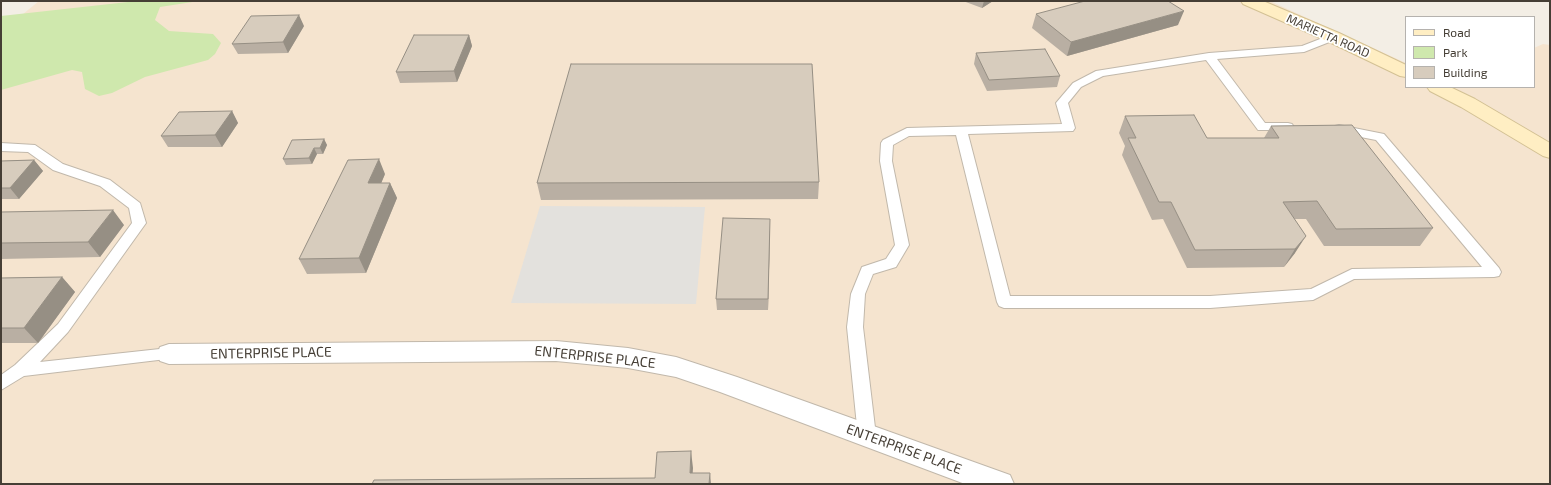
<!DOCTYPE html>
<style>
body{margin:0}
#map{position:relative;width:1551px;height:485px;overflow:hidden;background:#f3eee5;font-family:"Exo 2",sans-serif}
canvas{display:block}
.frame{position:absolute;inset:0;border:2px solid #453e35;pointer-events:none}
.legend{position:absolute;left:1405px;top:16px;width:130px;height:72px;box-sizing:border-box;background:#fff;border:1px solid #b5b2ae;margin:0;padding:5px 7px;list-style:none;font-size:12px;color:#453e35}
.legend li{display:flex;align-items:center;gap:8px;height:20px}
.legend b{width:20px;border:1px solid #b5b2ae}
</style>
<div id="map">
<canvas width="1551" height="485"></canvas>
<div class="frame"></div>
<ul class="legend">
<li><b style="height:5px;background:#ffeec3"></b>Road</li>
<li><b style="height:11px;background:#cfe8ad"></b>Park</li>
<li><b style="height:11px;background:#d7ccbd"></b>Building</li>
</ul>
</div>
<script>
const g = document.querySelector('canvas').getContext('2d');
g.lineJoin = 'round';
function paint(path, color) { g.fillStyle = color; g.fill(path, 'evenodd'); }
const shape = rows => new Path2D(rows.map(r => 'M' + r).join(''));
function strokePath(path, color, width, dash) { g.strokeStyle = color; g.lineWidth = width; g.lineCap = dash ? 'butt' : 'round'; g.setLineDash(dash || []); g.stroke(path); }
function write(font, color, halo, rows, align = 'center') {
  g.font = font + ' "Exo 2",sans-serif'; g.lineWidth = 3.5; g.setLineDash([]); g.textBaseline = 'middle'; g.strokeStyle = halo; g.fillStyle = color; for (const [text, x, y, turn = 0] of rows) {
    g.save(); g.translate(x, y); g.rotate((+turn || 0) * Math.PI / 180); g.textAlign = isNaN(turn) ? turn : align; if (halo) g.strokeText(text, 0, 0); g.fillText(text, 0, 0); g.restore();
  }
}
const commercial = shape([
 [39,1,1270,1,1406,63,1406,87,1534,87,1534,48,1543,44,1550,45,1550,484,1,484,1,32]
]);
const green = shape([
 [137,1,199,1,160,7,155,20,169,31,213,34,221,43,215,54,208,60,145,77,112,93,99,96,85,89,82,72,72,70,1,90,1,16]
]);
const parking = shape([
 [540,206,705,207,696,304,511,303]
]);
const lane = shape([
 [1333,34,1338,37,1337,39,1304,52,1217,59,1265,123,1288,123,1292,124,1294,127,1292,130,1258,130,1206,60,1103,76,1081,87,1068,103,1075,128,1073,131,968,134,1010,296,1210,296,1311,289,1352,269,1482,267,1376,140,1335,132,1333,129,1335,126,1339,125,1384,134,1499,268,1501,272,1499,276,1494,277,1354,279,1313,300,1210,308,1004,308,999,306,997,302,956,135,909,136,893,145,892,161,909,245,896,267,873,274,865,294,863,327,876,436,873,441,867,443,861,441,858,436,847,327,851,294,862,267,886,259,895,245,880,161,881,143,883,140,907,128,1062,124,1056,103,1073,83,1096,71,1209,53,1302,46,1333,34],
 [1,143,35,145,63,164,110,180,140,203,146,223,68,332,40,362,169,348,175,350,177,354,175,358,24,376,1,390,1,375,15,365,58,324,132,223,129,208,100,186,53,170,28,152,1,151,1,143]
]);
const street = shape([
 [556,341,628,348,676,357,737,377,1010,475,1014,484,965,484,720,392,676,377,628,368,556,361,169,364,160,361,157,354,160,347,169,344,556,341]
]);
const secondary = shape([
 [1241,1,1263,1,1339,33,1406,65,1406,77,1400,76,1327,41,1243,4,1241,1],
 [1427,87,1450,87,1475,99,1550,143,1550,158,1543,156,1461,107,1430,91,1427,87]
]);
const wall = shape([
 [963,1,993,1,982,8],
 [1036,14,1178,25,1067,56,1032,28],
 [304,26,288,53,238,54,232,44],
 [469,35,472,46,457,82,400,83,396,72],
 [976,53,1060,76,1057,87,987,91,974,64],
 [232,111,238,123,222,147,168,147,161,136],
 [1125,116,1207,138,1264,138,1271,126,1433,228,1420,246,1324,246,1306,219,1295,219,1295,253,1284,267,1187,268,1163,219,1152,220,1122,155,1125,146,1119,133],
 [324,139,327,145,323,154,317,154,312,164,286,165,283,159],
 [34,160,43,171,19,199,1,199,1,161],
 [385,174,381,183,390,183,397,198,366,273,307,274,299,259],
 [819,182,818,199,541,200,537,183],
 [1,212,124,225,100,257,1,259],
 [770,230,768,310,717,310,716,299],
 [62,277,75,292,38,343,1,343,1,278]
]);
const shadedWall = shape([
 [984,1,993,1,982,8],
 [1184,11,1178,25,1067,56,1071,42],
 [299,15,304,26,288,53,283,42],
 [469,35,472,46,457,82,454,71],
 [232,111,238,123,222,147,215,135],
 [324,139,327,145,323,154,320,148],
 [314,148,317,154,312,164,309,158],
 [379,159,385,174,375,198,368,183],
 [34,160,43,171,19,199,10,188],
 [390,183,397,198,366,273,359,258],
 [113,210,124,225,100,257,88,242],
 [770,219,770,230,768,310,768,299],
 [1306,236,1295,253,1284,267,1295,249],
 [62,277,75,292,38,343,24,328],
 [691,451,693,468,692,484,690,473],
 [710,473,711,484,709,484]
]);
const building = shape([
 [1085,1,1168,1,1184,11,1071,42,1036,14,1085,1],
 [299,15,283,42,232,44,251,16,299,15],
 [414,35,469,35,454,71,396,72,414,35],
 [1045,49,1060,76,989,80,976,53,1045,49],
 [571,64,812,64,819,182,537,183,571,64],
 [232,111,215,135,161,136,179,112,232,111],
 [1194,115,1207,138,1279,138,1271,126,1352,125,1433,228,1336,229,1317,201,1283,202,1306,236,1295,249,1195,250,1171,202,1159,202,1128,138,1136,138,1125,116,1194,115],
 [324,139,320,148,314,148,309,158,283,159,292,140,324,139],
 [379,159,368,183,390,183,359,258,299,259,348,160,379,159],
 [34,160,10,188,1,188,1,161,34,160],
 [113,210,88,242,1,243,1,212,113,210],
 [723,218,770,219,768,299,716,299,723,218],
 [62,277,24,328,1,328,1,278,62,277],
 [691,451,690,473,710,473,709,484,372,484,374,480,655,478,657,452,691,451]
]);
const farStreetnames = [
 ["MARIETTA ROAD",1328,36,24]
];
const streetNames = [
 ["ENTERPRISE PLACE",271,353,-1],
 ["ENTERPRISE PLACE",595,357,6],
 ["ENTERPRISE PLACE",904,449,20]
];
paint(commercial, '#f5e4cf');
paint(green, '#cfe8ad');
paint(parking, '#e3e1dd');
strokePath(lane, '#c1b8ab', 2);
strokePath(street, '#c1b8ab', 2);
strokePath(secondary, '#d3c194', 2);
paint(lane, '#fff');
paint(street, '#fff');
paint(secondary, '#ffeec3');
paint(wall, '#b9afa3');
paint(shadedWall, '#968f84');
paint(building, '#d7ccbd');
strokePath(building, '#968f84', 1);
write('12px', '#453e35', '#fff', farStreetnames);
write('14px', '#453e35', '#fff', streetNames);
</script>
